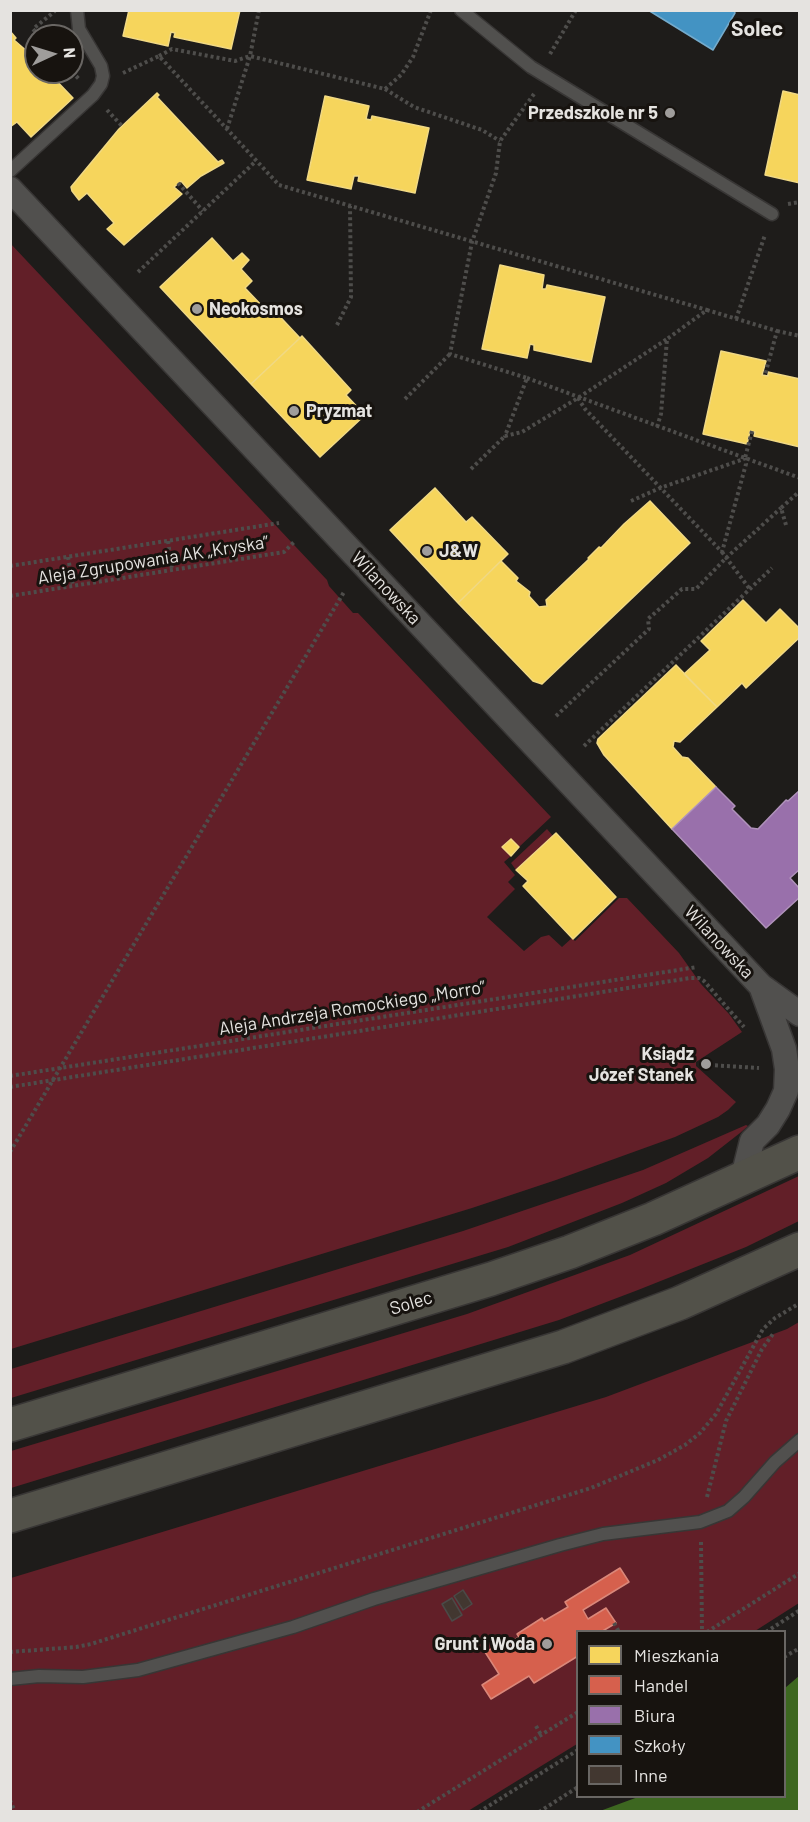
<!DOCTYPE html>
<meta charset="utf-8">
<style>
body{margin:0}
#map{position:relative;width:810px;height:1822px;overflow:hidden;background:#1e1c1a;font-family:Barlow,sans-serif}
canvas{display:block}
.frame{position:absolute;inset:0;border:12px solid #e5e3e0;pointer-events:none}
.legend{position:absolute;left:576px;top:1630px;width:210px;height:168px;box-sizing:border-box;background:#17130f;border:2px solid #696663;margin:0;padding:8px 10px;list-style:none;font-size:18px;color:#e5e3e0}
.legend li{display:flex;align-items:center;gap:12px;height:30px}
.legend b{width:30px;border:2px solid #696663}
.north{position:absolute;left:24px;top:24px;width:60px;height:60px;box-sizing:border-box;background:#17130f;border:2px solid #696663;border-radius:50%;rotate:86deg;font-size:16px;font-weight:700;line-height:24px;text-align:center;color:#e5e3e0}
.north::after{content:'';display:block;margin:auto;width:21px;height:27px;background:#9f9d9b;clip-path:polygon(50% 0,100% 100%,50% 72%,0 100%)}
</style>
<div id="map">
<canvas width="810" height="1822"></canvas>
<div class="frame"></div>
<ul class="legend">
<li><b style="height:16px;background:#f6d55c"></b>Mieszkania</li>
<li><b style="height:16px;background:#d6604d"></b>Handel</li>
<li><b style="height:16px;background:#9970ab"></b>Biura</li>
<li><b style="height:16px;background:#4393c3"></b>Szkoły</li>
<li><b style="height:16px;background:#423730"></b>Inne</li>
</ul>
<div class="north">N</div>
</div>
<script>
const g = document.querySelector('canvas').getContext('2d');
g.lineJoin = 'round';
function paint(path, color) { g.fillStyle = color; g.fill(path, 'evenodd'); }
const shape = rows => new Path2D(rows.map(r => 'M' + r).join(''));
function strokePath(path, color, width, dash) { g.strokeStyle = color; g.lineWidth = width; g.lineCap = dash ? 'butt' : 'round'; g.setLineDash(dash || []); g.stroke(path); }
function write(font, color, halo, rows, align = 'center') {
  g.font = font + ' Barlow,sans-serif'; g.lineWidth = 6; g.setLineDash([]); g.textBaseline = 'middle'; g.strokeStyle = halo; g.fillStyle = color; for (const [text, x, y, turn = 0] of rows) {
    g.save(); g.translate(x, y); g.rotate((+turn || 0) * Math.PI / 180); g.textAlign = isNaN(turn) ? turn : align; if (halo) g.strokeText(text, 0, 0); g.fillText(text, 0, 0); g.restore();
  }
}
const green = shape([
 [10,243,311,563,327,580,329,586,353,613,358,613,551,817,519,847,511,839,503,847,511,856,504,862,515,875,508,882,515,889,487,917,524,951,541,937,549,935,562,947,572,938,575,941,619,898,627,898,679,953,701,984,729,1014,742,1032,696,1062,696,1066,736,1102,728,1110,718,1117,675,1137,556,1180,472,1208,11,1349],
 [547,829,553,836,516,870,511,863],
 [746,1125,748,1126,740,1133,708,1158,666,1183,622,1203,508,1247,11,1398,11,1369,463,1231,643,1170],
 [799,1176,799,1221,746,1247,638,1290,559,1320,11,1488,11,1451,467,1314,630,1255],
 [799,1322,799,1603,755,1631,578,1632,577,1744,468,1811,11,1812,11,1578,606,1397,787,1329]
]);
const water = shape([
 [799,1676,799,1811,600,1811,638,1797,784,1796,785,1688]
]);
const homes = shape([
 [129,10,240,10,231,49,174,37,175,33,171,32,168,46,123,36,129,10],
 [10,31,16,38,14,40,36,59,36,72,48,72,73,98,31,137,17,122,10,127,10,31],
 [783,91,800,95,800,183,765,175,783,91],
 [157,93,159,95,157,97,218,162,222,160,224,163,201,176,187,188,181,181,174,187,182,194,124,245,107,229,114,223,87,193,79,200,72,191,71,187,119,129,157,93],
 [325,96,369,106,366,119,371,120,372,116,429,128,415,193,358,181,359,176,354,176,351,189,307,180,325,96],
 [212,238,233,261,242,253,249,260,241,269,252,281,245,288,265,309,269,305,300,338,251,384,160,287,212,238],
 [500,265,544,275,542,289,546,289,547,285,605,297,591,362,534,350,534,345,530,344,527,358,482,349,500,265],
 [302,336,351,390,346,395,365,415,320,457,251,384,302,336],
 [721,351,766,361,762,375,768,376,768,372,800,379,800,447,754,436,755,432,750,431,747,444,703,434,721,351],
 [435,488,466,522,472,517,508,554,458,603,390,530,435,488],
 [650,501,690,543,542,684,533,681,458,603,501,561,518,578,516,581,530,592,529,596,539,607,547,606,546,600,589,559,588,558,599,547,601,548,624,524,650,501],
 [743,600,766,623,780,609,800,629,800,637,746,688,742,683,717,707,684,674,710,650,701,641,743,600],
 [676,665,717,707,680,742,674,741,673,747,682,757,688,758,716,787,672,829,604,755,597,743,598,739,676,665],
 [556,833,616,897,573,939,523,886,528,881,516,870,556,833],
 [511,839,519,847,511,856,502,847,511,839]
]);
const shops = shape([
 [620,1568,629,1582,583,1610,588,1619,606,1608,616,1623,601,1632,578,1632,578,1656,534,1683,529,1676,491,1699,482,1685,499,1674,485,1652,495,1647,498,1650,519,1637,517,1634,542,1618,544,1621,568,1607,565,1602,620,1568]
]);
const offices = shape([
 [716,787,735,806,732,809,751,828,758,829,786,800,788,801,800,790,800,869,790,878,800,889,800,897,766,928,672,829,716,787]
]);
const schools = shape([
 [648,10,734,10,735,13,713,50,648,10]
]);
const building = shape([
 [463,1590,472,1604,463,1610,454,1596,463,1590],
 [452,1598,462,1615,452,1621,442,1604,452,1598]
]);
const path = shape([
 [259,10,250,56,385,89,401,75,413,57,431,10],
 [39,36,33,29,55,11],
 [550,54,576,10],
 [159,56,172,49,235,61,250,56,227,129],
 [72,72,80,80],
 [123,73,159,56,279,185,707,310],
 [385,89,414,107,482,130,500,141],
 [534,94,500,141,496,173,472,242,450,354,527,378,505,436,522,432,578,398,667,339],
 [107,110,122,126],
 [178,183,203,211],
 [788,204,800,202],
 [138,272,256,161],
 [736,319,765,235],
 [337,325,351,297,350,206],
 [777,331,800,336],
 [527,378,745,458],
 [578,398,585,409,722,552,746,464,745,458],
 [405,399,450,354],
 [657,427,661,414,667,339,707,310,777,331,765,375],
 [752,431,745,458,800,478],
 [471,469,505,436],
 [631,501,660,488,744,459],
 [786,525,781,508,800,491],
 [168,541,172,570],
 [722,552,749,588],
 [68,557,73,586],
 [10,566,279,523],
 [10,596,284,552,295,541],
 [556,716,649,629,648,619,682,589,696,589,726,558,781,508],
 [584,746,772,568],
 [709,1065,759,1068],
 [10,1076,697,967],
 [10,1087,690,978,699,978,704,981,744,1027],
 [10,1152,344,592],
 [707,1497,726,1421,762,1349,773,1334],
 [701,1542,702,1632],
 [614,1623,619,1632],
 [707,1632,800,1573],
 [766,1632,800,1610],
 [10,1652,76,1647,91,1644,591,1488,658,1460,685,1445,700,1433,716,1414,763,1329,775,1318,800,1303],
 [784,1657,800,1648],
 [536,1726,541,1735],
 [10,1800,15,1812],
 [417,1812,578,1712],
 [479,1812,578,1750],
 [539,1812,578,1787]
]);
const lane = shape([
 [461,10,531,67,772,214],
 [10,171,93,95,101,84,103,76,101,66,79,29,77,10],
 [10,1679,39,1676,83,1677,138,1670,293,1627,374,1599,560,1545,603,1534,700,1522,728,1511,744,1497,775,1462,800,1440]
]);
const street = shape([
 [10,189,761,986,800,1014],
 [743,1177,752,1141,768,1125,778,1109,786,1091,787,1069,784,1049,761,986]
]);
const primary = shape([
 [10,1425,491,1279,570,1252,653,1219,800,1152],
 [10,1516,563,1347,680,1303,800,1249]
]);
const markers = [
 [670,113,6,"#9f9d9b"],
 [197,309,6,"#9f9d9b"],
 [294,411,6,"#9f9d9b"],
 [427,551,6,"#9f9d9b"],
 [706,1064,6,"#9f9d9b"],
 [547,1644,6,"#9f9d9b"]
];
const poiNames = [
 ["Przedszkole nr 5",658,113],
 ["Neokosmos",209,309,"left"],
 ["Pryzmat",306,411,"left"],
 ["J&W",439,551,"left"],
 ["Ksiądz",694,1054],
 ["Józef Stanek",694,1075],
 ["Grunt i Woda",535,1644]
];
const streetNames = [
 ["Aleja Zgrupowania AK „Kryska”",153,560,-9],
 ["Wilanowska",386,588,47],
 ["Wilanowska",719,942,47],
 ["Aleja Andrzeja Romockiego „Morro”",352,1008,-9],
 ["Solec",411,1303,-17]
];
const quarterNames = [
 ["Solec",757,29]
];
paint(green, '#621f28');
paint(water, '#3d6720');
paint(homes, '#f6d55c');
strokePath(homes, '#f1d984', 1.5);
paint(shops, '#d6604d');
strokePath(shops, '#da8779', 1.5);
paint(offices, '#9970ab');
strokePath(offices, '#b092bb', 1.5);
paint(schools, '#4393c3');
strokePath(schools, '#74abcc', 1.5);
paint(building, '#423730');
strokePath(building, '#4b4947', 1.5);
strokePath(lane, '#383635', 15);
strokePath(street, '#383635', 27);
strokePath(primary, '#383635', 36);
strokePath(path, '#4e4d4b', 4, [3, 3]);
strokePath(lane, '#51504e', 12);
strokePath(street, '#51504e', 24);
strokePath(primary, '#525149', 33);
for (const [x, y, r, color] of markers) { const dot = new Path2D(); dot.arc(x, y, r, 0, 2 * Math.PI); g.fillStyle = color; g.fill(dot); strokePath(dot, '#17130f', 2); }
write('bold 18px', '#e5e3e0', '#17130f', poiNames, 'right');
write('18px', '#e5e3e0', '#17130f', streetNames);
write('bold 21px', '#e5e3e0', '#17130f', quarterNames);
</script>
